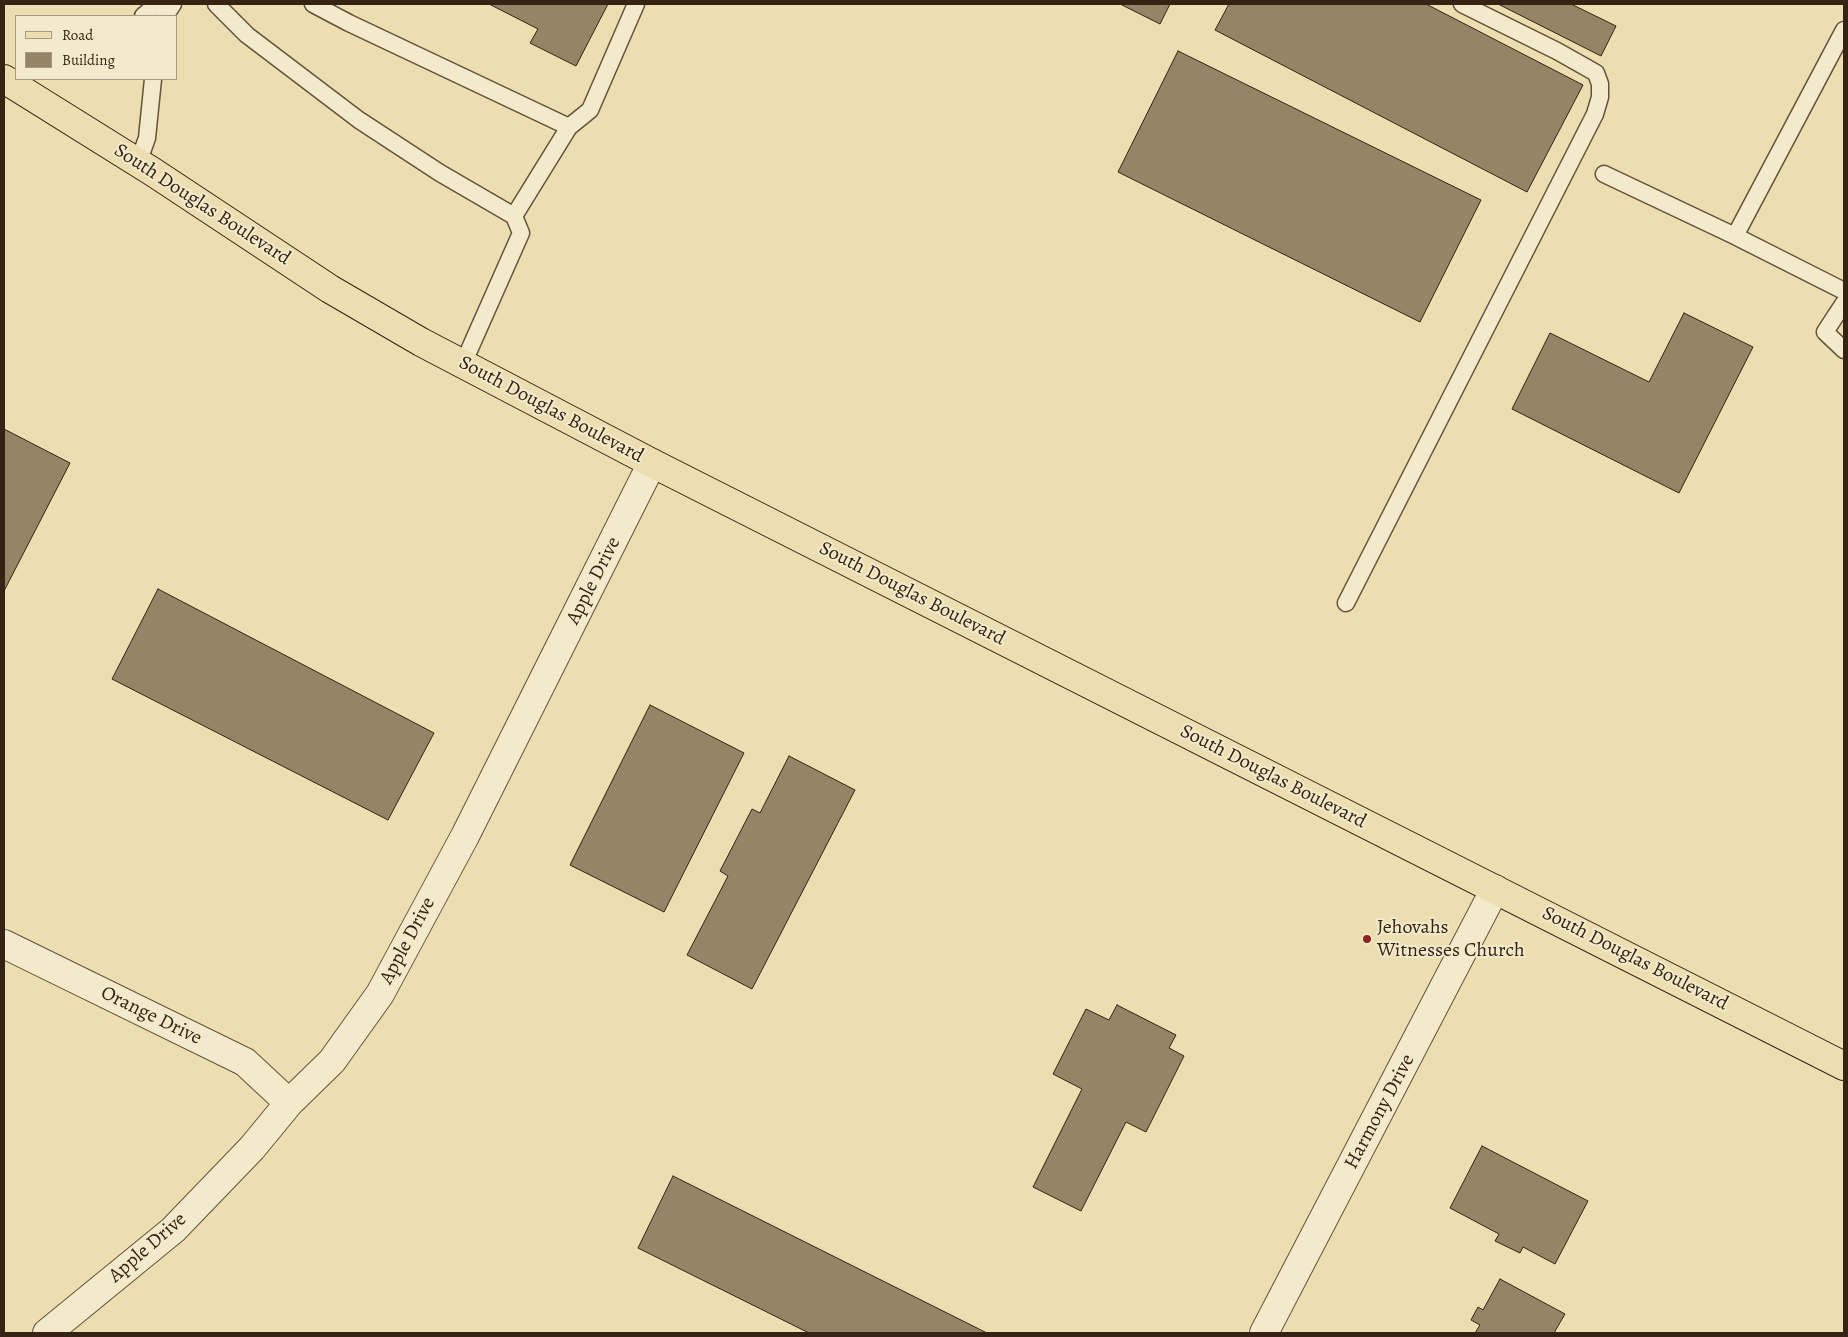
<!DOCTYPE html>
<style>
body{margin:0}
#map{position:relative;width:1848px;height:1337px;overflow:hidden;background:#ecdeb0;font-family:Alegreya,serif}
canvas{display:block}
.frame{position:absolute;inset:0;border:5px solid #362313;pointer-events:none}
.legend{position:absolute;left:15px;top:15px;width:162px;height:65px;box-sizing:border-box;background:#f3eacc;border:1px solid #a79a82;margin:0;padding:6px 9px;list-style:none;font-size:15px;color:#362313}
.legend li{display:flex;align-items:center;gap:10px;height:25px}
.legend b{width:25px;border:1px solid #a79a82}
</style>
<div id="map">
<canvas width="1848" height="1337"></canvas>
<div class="frame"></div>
<ul class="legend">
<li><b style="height:6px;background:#ecdeb0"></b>Road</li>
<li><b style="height:14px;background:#958465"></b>Building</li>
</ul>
</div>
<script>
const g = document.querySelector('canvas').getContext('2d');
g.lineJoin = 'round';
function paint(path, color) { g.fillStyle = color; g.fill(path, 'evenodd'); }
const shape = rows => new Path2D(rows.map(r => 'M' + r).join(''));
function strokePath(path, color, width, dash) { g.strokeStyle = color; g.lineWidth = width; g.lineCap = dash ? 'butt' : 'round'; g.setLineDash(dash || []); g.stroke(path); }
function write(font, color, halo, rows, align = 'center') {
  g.font = font + ' Alegreya,serif'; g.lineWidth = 4; g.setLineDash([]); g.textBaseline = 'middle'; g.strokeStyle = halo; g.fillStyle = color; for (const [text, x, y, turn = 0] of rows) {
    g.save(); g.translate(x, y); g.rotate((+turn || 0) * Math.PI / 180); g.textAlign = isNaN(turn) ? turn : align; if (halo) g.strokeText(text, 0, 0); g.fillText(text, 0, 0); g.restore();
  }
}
const building = shape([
 [489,4,608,4,576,66,530,43,538,29,489,4],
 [1120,4,1170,4,1160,24,1120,4],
 [1229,4,1426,4,1583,85,1527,192,1215,30,1229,4],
 [1498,4,1571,4,1616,26,1601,56,1498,4],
 [1178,51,1481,200,1420,322,1118,172,1178,51],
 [1684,313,1753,347,1679,493,1512,409,1550,333,1649,382,1684,313],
 [4,429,70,463,4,591,4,429],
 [158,589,434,733,388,820,112,679,158,589],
 [650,705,744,753,664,912,570,865,650,705],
 [789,756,855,790,752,989,687,955,728,876,720,871,752,809,760,813,789,756],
 [1117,1005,1176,1035,1169,1048,1184,1056,1146,1132,1126,1122,1081,1211,1033,1187,1082,1089,1053,1074,1086,1009,1109,1020,1117,1005],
 [1482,1146,1588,1201,1555,1264,1523,1247,1520,1253,1495,1241,1499,1234,1450,1208,1482,1146],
 [673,1176,987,1333,809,1333,638,1248,673,1176],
 [1500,1279,1565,1314,1554,1333,1475,1333,1480,1325,1471,1320,1478,1307,1483,1310,1500,1279]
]);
const service = shape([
 [216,4,247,35,359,120,440,173,514,216,521,233,463,364],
 [313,4,349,23,569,127,590,110,636,4],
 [143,16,157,4],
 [165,16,173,4],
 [138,163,147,138,153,79],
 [1604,174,1735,236,1844,291],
 [514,216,569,127],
 [1735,236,1844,30],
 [1844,303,1825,332,1844,350],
 [1346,603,1595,114,1600,97,1600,84,1596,73,1557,51,1462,4]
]);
const minor = shape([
 [4,944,245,1062,289,1103],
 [47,1333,173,1230,252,1148,289,1103,332,1061,380,994,465,836,652,463],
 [1264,1333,1495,889]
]);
const primary = shape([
 [4,79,153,172,330,289,421,342,652,463,1844,1066]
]);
const markers = [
 [1367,939,5,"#8f2418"]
];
const streetNames = [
 ["South Douglas Boulevard",202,205,33],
 ["South Douglas Boulevard",551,410,28],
 ["Apple Drive",594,581,-63],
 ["South Douglas Boulevard",912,594,27],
 ["South Douglas Boulevard",1273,777,27],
 ["Apple Drive",408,941,-62],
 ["South Douglas Boulevard",1635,959,27],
 ["Orange Drive",151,1016,26],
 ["Harmony Drive",1380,1112,-62],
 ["Apple Drive",148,1248,-41]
];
const poiNames = [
 ["Jehovahs",1377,928],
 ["Witnesses Church",1377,951]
];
paint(building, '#958465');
strokePath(building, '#362313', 1);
strokePath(service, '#64523a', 19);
strokePath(minor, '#64523a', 30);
strokePath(primary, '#362313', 30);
strokePath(service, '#f3eacc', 16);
strokePath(minor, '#f3eacc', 28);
strokePath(primary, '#ecdeb0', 28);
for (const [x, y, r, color] of markers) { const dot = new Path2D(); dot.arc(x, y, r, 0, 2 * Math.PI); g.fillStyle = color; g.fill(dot); strokePath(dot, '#f3eacc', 2); }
write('20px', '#362313', '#f3eacc', streetNames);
write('20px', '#362313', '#f3eacc', poiNames, 'left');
</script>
